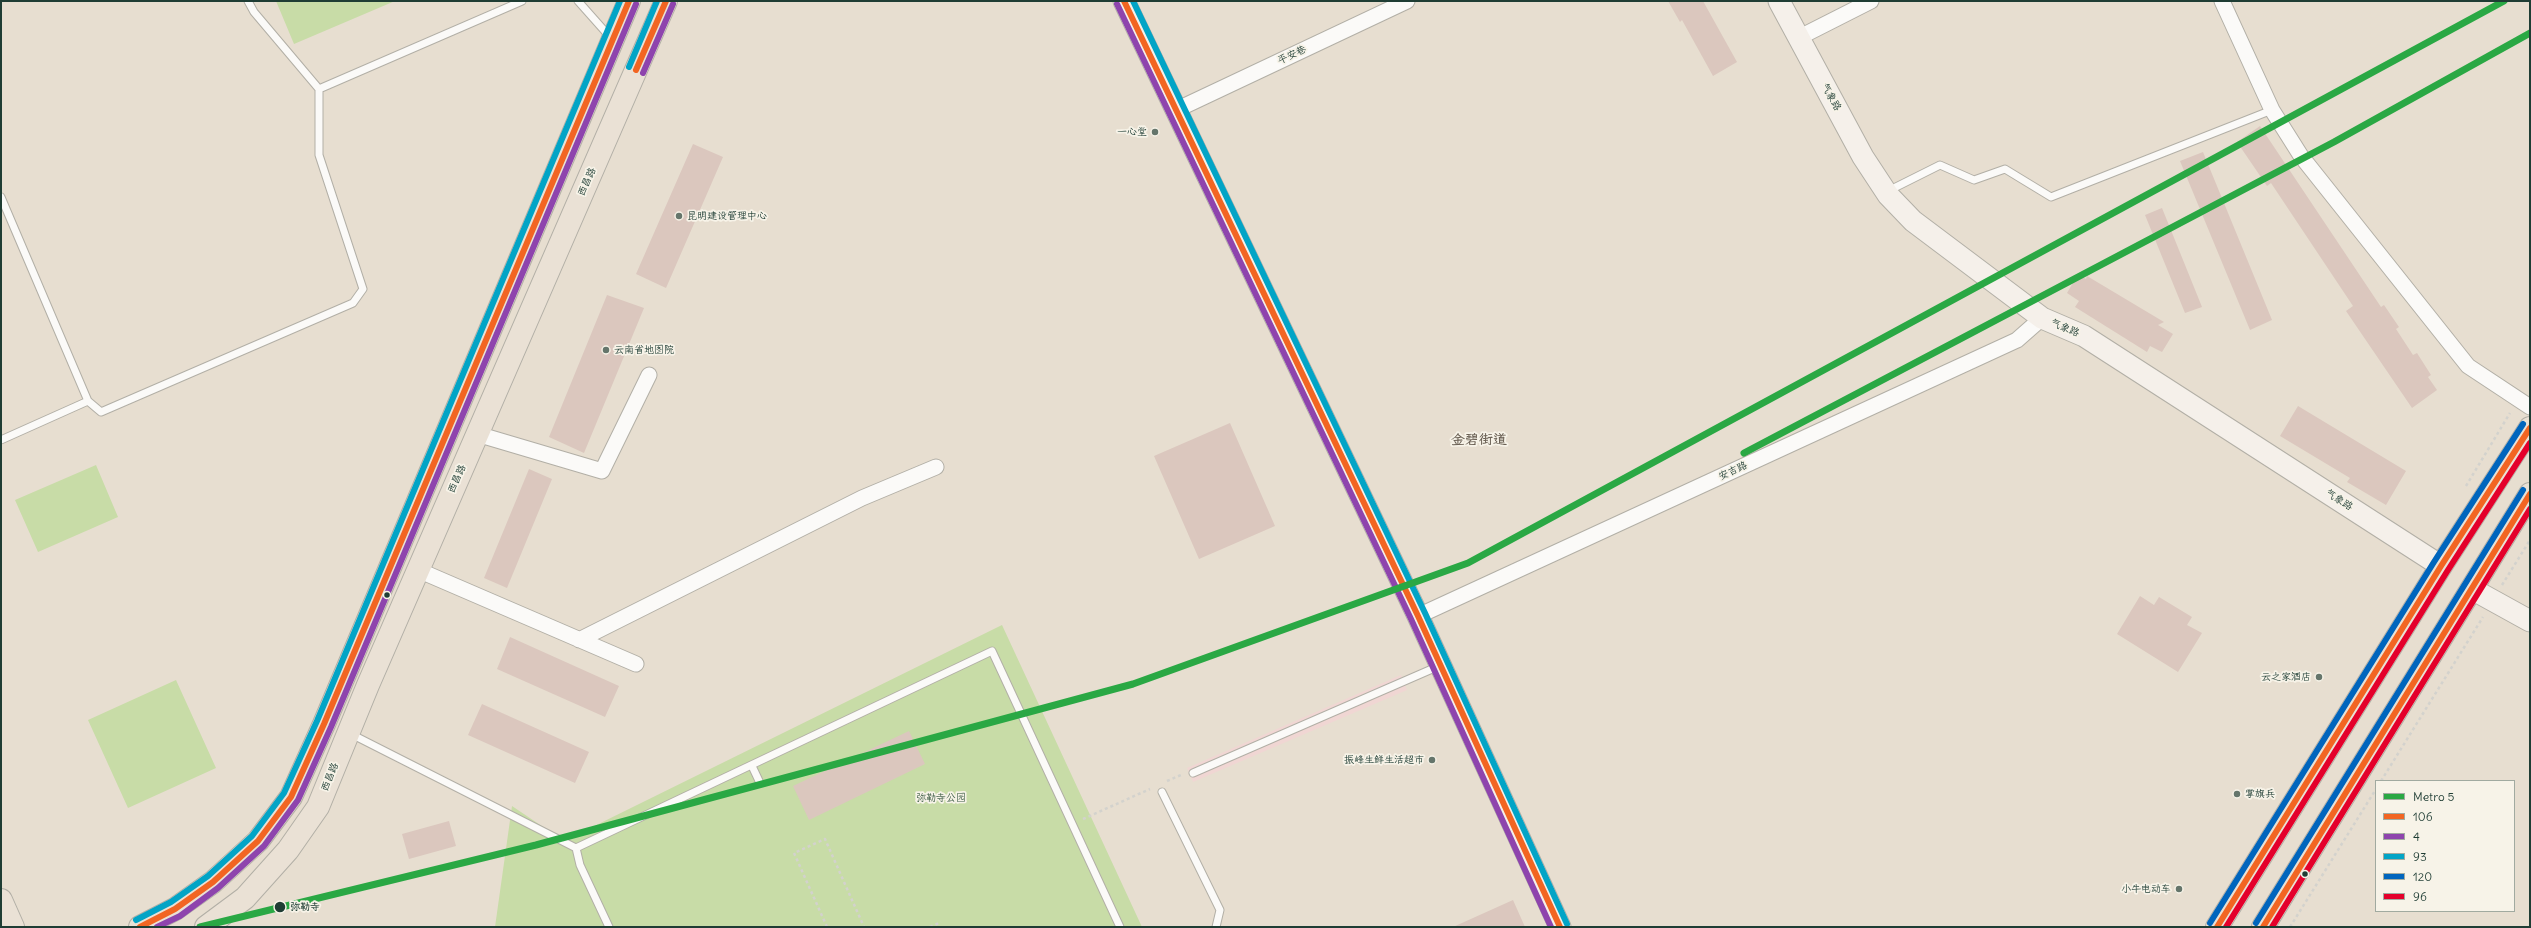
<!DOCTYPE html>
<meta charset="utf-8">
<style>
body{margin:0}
#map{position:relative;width:2531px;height:928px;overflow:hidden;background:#e7ded0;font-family:Delius,sans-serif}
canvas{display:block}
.frame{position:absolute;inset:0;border:2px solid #1f3d34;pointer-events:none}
.legend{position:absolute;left:2375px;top:780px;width:140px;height:132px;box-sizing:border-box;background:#f7f3e8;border:1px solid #a1aaa0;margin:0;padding:5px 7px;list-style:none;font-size:12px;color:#1f3d34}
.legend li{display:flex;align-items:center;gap:8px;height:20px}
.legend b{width:20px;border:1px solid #a1aaa0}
</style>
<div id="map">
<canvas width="2531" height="928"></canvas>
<div class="frame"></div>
<ul class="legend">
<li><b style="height:5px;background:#2aa844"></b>Metro 5</li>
<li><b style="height:5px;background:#f26522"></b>106</li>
<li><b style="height:5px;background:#8e44ad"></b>4</li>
<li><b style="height:5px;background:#02a4c6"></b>93</li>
<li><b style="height:5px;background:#0065bd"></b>120</li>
<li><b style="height:5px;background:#e4002b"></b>96</li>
</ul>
</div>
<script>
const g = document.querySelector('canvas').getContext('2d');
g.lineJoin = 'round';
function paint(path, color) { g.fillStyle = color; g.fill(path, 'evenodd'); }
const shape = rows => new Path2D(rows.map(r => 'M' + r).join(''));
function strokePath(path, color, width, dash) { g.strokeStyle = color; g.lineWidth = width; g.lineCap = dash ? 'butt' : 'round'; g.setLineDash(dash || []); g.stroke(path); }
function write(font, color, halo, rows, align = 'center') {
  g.font = font + ' Delius,"LXGW WenKai TC",sans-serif'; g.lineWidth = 3.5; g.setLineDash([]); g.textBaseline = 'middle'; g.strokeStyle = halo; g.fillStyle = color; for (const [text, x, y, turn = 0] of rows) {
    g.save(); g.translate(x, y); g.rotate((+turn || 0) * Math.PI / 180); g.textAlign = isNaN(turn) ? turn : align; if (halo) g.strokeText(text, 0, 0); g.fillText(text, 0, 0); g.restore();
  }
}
const built = shape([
 [1401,675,1407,690,1193,782,1187,768]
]);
const green = shape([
 [276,1,395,1,294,44],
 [96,465,118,517,38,552,15,500],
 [1002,625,1142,927,495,927,512,806,564,841],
 [176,680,216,768,128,808,88,720]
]);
const building = shape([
 [1668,1,1703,1,1737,62,1713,76,1682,20,1680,22],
 [2260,126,2381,307,2384,305,2399,327,2396,329,2413,355,2417,353,2431,375,2428,377,2437,390,2412,408,2346,311,2353,306,2271,183,2267,186,2237,142],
 [693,144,723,157,666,288,636,274],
 [2203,152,2272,320,2250,330,2180,161],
 [2162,208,2202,307,2185,313,2145,215],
 [2078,274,2086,279,2087,276,2164,322,2158,325,2173,334,2162,352,2150,346,2147,352,2075,307,2079,301,2067,293],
 [607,295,644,308,584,453,549,437],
 [2298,406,2406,471,2386,505,2347,482,2350,478,2280,436],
 [1230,423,1275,526,1199,559,1154,456],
 [529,469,552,479,507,588,484,578],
 [2140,596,2154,605,2159,597,2192,617,2187,625,2202,633,2178,672,2117,634],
 [510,637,619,686,605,717,497,669],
 [482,704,589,752,575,783,468,735],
 [909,731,925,764,809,820,793,786],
 [449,821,456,846,409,859,402,834],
 [1513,900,1525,927,1453,927]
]);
const path = shape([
 [2466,486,2510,413],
 [2502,585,2530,540],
 [1167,781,1181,775],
 [2381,781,2483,617],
 [1083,819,1150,789],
 [827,927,794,853,825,839,864,927],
 [930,927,941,922],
 [2290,927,2376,789]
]);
const lane = shape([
 [578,1,610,37],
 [319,89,522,1],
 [1888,191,1940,165,1974,180,2005,169,2051,197,2272,110],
 [1,197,88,401,101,412,353,303,363,289,319,155,319,89,254,12,248,1],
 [1,440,88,401],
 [351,734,576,848],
 [752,766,760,783],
 [1193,773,1439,666],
 [1162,792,1220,910,1216,927],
 [576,848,992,651,1120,927],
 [576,848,580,865,609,927]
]);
const street = shape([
 [2222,1,2272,110,2301,156,2468,366,2530,407],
 [1798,38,1871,1],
 [1176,110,1407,1],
 [477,434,602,471,649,375],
 [418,570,636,664],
 [1418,616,2017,340,2042,318],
 [579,640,862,498,936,467]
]);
const secondary = shape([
 [1124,1,1418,616,1560,927],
 [1779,1,1863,157,1888,195,1913,221,2042,318,2084,336,2441,566],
 [2472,589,2530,621]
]);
const primary = shape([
 [1,900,13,927],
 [140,927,175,909,213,882,258,841,291,797,324,724,629,1],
 [206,927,245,898,288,850,318,807,368,685,666,1],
 [2217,927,2441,566,2530,428],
 [2263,927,2530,494]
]);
const bus1 = shape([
 [1124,1,1418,616,1560,927],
 [636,70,666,1],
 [140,927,175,909,213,882,258,841,291,797,324,724,629,1],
 [2217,927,2441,566,2530,428],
 [2263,927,2530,494]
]);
const bus2 = shape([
 [1117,4,1411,619,1551,927],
 [643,73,673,4],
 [157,927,180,916,218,888,264,846,298,800,331,727,636,4]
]);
const bus3 = shape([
 [1133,1,1425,613,1567,924],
 [629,67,657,1],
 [136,920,171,902,208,876,252,836,284,793,317,721,620,1]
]);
const bus4 = shape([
 [2210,923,2434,562,2523,424],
 [2256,923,2523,490]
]);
const bus5 = shape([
 [2226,927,2448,570,2530,443],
 [2272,927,2530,509]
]);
const metro1 = shape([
 [1744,453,2334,142,2530,33],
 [200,927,536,845,1133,684,1468,563,2504,1]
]);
const markers = [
 [1155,132,4,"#65756b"],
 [679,216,4,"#65756b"],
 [606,350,4,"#65756b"],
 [387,595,3.5,"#1f3d34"],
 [2319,677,4,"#65756b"],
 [1432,760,4,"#65756b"],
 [2237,794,4,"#65756b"],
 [2305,874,3.5,"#1f3d34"],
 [2179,889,4,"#65756b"],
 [280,907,6,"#1f3d34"]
];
const streetNames = [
 ["平安巷",1292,55,-25],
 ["气象路",1831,97,61],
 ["西昌路",587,182,-66],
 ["气象路",2065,328,23],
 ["安吉路",1733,471,-25],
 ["西昌路",457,479,-66],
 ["气象路",2339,500,33],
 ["西昌路",330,777,-68]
];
const poiNames = [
 ["一心堂",1147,132],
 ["昆明建设管理中心",687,216,"left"],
 ["云南省地图院",614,350,"left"],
 ["云之家酒店",2311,677],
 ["振峰生鲜生活超市",1424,760],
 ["掌旗兵",2245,794,"left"],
 ["小牛电动车",2171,889]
];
const parkNames = [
 ["弥勒寺公园",941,798]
];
const stopNames = [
 ["弥勒寺",290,907]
];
const districtNames = [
 ["金碧街道",1479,440]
];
paint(built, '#f0d6d3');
paint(green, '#c8dca7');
paint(building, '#dbc7be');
strokePath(lane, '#b2afa6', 9);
strokePath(street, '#b2afa6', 17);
strokePath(secondary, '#b2afa6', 23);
strokePath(primary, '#b2afa6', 24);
strokePath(path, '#d3d2cd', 2.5, [3, 3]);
strokePath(lane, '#fbfaf8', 7);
strokePath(street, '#fbfaf8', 15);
strokePath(secondary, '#f5f0ea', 21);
strokePath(primary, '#eae1d5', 22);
strokePath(bus1, '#f26522', 6);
strokePath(bus2, '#8e44ad', 6);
strokePath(bus3, '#02a4c6', 6);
strokePath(bus4, '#0065bd', 6);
strokePath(bus5, '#e4002b', 6);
strokePath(metro1, '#2aa844', 7);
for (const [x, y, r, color] of markers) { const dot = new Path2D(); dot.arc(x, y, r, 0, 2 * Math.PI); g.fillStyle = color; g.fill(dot); strokePath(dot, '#f7f3e8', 1.5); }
write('10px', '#1f3d34', '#f7f3e8', streetNames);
write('10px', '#1f3d34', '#f7f3e8', poiNames, 'right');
write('10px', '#3c5c44', '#f7f3e8', parkNames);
write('bold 10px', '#1f3d34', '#f7f3e8', stopNames, 'left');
write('bold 14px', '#6b6155', '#f7f3e8', districtNames);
</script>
